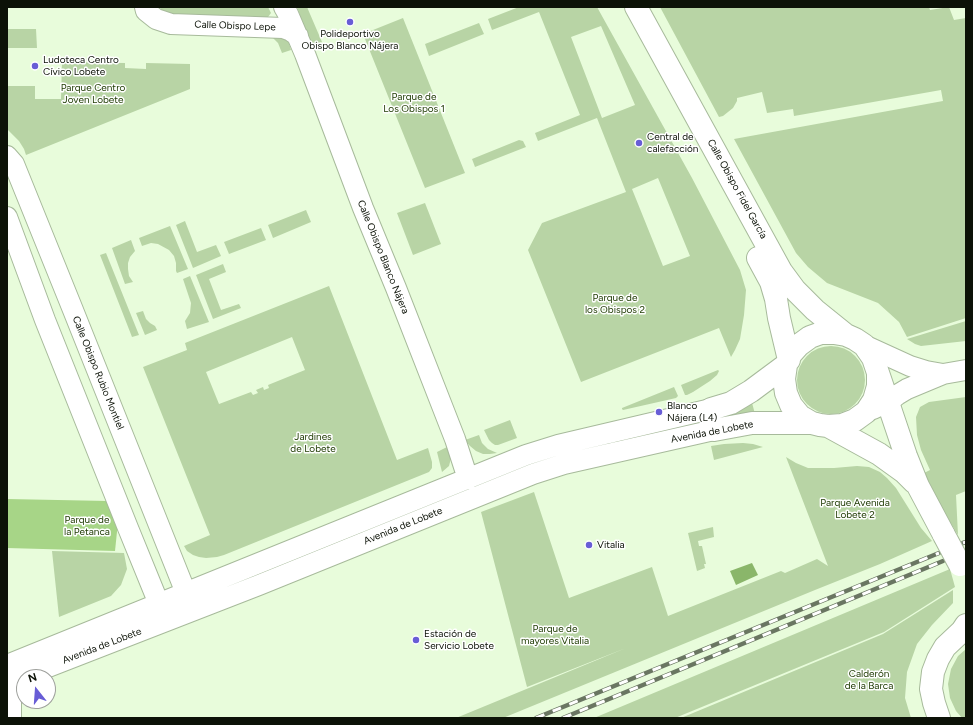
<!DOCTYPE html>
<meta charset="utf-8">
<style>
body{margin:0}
#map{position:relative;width:973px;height:725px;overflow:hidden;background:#e8fcdb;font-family:Figtree,sans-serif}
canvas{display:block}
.frame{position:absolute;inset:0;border:8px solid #0c1207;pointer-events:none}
.north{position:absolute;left:16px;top:669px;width:40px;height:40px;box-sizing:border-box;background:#fff;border:1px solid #9ea09c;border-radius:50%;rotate:343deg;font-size:11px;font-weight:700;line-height:16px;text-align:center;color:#0c1207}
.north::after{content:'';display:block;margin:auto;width:14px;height:18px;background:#685dd6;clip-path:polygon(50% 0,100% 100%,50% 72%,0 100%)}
</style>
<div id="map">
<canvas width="973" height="725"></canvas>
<div class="frame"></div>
<div class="north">N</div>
</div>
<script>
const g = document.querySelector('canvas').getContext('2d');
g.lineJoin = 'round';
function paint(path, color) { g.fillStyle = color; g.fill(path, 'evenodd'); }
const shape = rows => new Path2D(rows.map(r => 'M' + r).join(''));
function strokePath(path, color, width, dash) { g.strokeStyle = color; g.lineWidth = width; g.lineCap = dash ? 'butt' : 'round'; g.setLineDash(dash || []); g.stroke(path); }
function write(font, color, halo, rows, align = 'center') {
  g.font = font + ' Figtree,sans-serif'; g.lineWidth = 3; g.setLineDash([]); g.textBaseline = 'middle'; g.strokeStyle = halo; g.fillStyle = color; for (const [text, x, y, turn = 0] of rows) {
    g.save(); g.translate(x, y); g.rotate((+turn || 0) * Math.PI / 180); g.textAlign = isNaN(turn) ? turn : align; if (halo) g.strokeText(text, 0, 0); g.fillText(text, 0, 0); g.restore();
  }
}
const green = shape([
 [161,7,268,7,271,13,268,17,263,18,167,16,160,10],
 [297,7,307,7,322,42,311,46],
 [519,7,597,7,692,178,740,270,746,290,744,315,740,339,735,350,731,357,719,328,581,382,528,250,542,223,626,192,597,118,538,141,535,133,580,115,539,12,492,30,488,19],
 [601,26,635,105,602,118,571,37],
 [658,178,690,256,663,266,632,189],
 [660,7,929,7,930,10,949,7,954,20,966,18,966,318,907,337,899,322,878,303,827,283,808,267,796,253,734,139,943,101,941,90,794,116,793,109,767,113,762,92,737,98,737,101,733,108,723,116,719,117],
 [403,18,465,173,425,188,363,34],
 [479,23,484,34,429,56,425,44],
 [7,29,36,29,37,48,7,48],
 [266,33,285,37,289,43,291,50,282,53,278,43,273,38],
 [62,62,125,63,125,68,146,69,146,63,190,64,190,89,26,155,24,149,19,141,7,129,7,86,35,86,35,99,61,99],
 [519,140,523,141,526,147,475,167,472,159],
 [425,203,441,244,413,255,397,213],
 [306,210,311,222,273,238,268,225],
 [185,221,197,252,216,245,221,256,193,268,176,225],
 [170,226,188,269,177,273,176,271,176,263,174,256,169,250,158,244,151,243,142,246,139,238],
 [261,228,266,240,229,254,224,242],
 [131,240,135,251,130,257,128,263,128,269,129,276,133,282,125,284,112,248],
 [106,253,139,335,132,337,100,255],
 [223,264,226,272,209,279,221,310,239,304,241,308,213,319,196,275],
 [190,276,209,322,187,329,185,321,190,313,191,303,183,279],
 [329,286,397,460,428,448,432,462,432,468,429,472,224,555,217,557,206,558,199,557,193,555,187,551,184,546,210,535,143,367,187,350,185,343],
 [292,337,305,370,268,385,269,388,264,390,263,387,256,390,258,393,253,395,251,392,219,404,206,372],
 [143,311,146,319,150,323,155,326,157,330,145,335,136,313],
 [966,321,966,341,921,346,915,344,907,339],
 '797 380a34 34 0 1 1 68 0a34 34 0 1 1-68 0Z',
 [718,370,719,371,717,375,710,381,693,392,687,395,685,395,681,385],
 [674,387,678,396,676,398,623,410,622,409,622,408],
 [966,397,966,491,956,495,958,535,947,517,924,473,930,470,921,450,917,435,916,417,920,407,929,402],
 [751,399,755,414,730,417,729,410],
 [510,420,517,438,498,445,495,445,492,443,489,440,484,430],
 [479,435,482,443,488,449,497,453,490,454,483,454,476,451,470,446,465,440],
 [743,443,753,444,763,447,714,460,711,446,724,444],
 [451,445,452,454,449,466,442,472,437,452],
 [786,457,796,463,808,468,834,468,857,466,869,467,880,472,887,478,896,488,921,528,932,541,880,564,815,590,503,718,456,718,626,648,527,687,481,512,534,492,569,598,652,567,668,616,781,571,785,573,817,559,828,566],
 [713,527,714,537,698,541,699,546,702,546,706,564,704,564,705,568,697,571,688,533],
 [52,551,124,553,127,569,121,585,111,596,59,617],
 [950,569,955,587,884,632,675,718,594,718],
 [953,590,953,603,932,625,917,644,907,672,905,698,911,718,681,718,883,634],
 [966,649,966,718,962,718,956,711,950,698,948,684,951,669,958,656]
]);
const forest = shape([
 [7,499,108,501,118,522,115,551,7,548]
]);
const water = shape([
 [752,563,758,575,736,585,730,571]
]);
const minor = shape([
 [145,7,146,11,156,19,171,24,283,28,291,31,298,36],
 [284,7,288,14,305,54,363,208,396,288,455,439,468,479],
 [7,156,14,164,73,310,186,593],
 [7,217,45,320,128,528,159,604],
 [864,345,910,366,926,371,943,374],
 [873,409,888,402,897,395,907,389,943,374,966,370],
 [7,665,526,455,558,445,711,409],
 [7,683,259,585,533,474,564,464,714,430],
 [11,718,11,681]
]);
const secondary = shape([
 [636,7,781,271,795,290,815,310,846,335],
 [758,258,771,282,776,299,779,318,789,360],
 [878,373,878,386,874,400,866,412,855,420,842,425,828,426,820,425,812,423,800,416,791,405,786,393,784,379,786,365,791,354,799,345,810,337,821,333,834,333,846,335,855,339,864,345,873,358,906,456,918,486,944,535],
 [711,409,731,403,751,391,786,365],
 [828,426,879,454,904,472,914,482],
 [714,430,752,423,812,423],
 [939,718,934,703,931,689,933,672,938,659,945,647,962,631,966,625]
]);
const rail = shape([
 [963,543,966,542],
 [536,718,939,553],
 [563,718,943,561]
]);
const secondaryBridge = shape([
 [944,535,960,565]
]);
const markers = [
 [350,22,4,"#685dd6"],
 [35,66,4,"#685dd6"],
 [639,143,4,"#685dd6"],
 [659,412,4,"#685dd6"],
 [589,545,4,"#685dd6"],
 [416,640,4,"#685dd6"]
];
const streetNames = [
 ["Calle Obispo Lepe",235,26,2],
 ["Calle Obispo Fidel García",737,189,61],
 ["Calle Obispo Blanco Nájera",383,257,68],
 ["Calle Obispo Rubio Montiel",98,373,68],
 ["Avenida de Lobete",712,432,-11],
 ["Avenida de Lobete",403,526,-22],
 ["Avenida de Lobete",102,646,-21]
];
const poiNames = [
 ["Polideportivo",350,34,"center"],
 ["Obispo Blanco Nájera",350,46,"center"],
 ["Ludoteca Centro",43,60],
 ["Cívico Lobete",43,72],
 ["Central de",647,137],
 ["calefacción",647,149],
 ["Blanco",667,406],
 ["Nájera (L4)",667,418],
 ["Vitalia",597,545],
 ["Estación de",424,634],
 ["Servicio Lobete",424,646]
];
const parkNames = [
 ["Parque Centro",93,88],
 ["Joven Lobete",93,100],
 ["Parque de",414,97],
 ["Los Obispos 1",414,109],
 ["Parque de",615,298],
 ["los Obispos 2",615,310],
 ["Jardines",313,437],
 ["de Lobete",313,449],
 ["Parque Avenida",855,503],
 ["Lobete 2",855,515],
 ["Parque de",87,520],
 ["la Petanca",87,532],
 ["Parque de",555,629],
 ["mayores Vitalia",555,641],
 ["Calderón",869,674],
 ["de la Barca",869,686]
];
paint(green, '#b8d4a5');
paint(forest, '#a7d587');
paint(water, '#8ab66a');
strokePath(minor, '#a7ba9b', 22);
strokePath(secondary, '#a7ba9b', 24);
strokePath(minor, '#fff', 20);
strokePath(secondary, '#fff', 22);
strokePath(rail, '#6a7662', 4.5);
strokePath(rail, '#fff', 3, [9]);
strokePath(secondaryBridge, '#a7ba9b', 24, []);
strokePath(secondaryBridge, '#fff', 22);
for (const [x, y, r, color] of markers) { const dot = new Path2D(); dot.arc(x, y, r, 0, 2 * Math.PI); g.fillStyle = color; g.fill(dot); strokePath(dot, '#fff', 1.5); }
write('10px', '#0c1207', '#fff', streetNames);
write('10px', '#0c1207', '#fff', poiNames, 'left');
write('10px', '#203c04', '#fff', parkNames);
</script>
